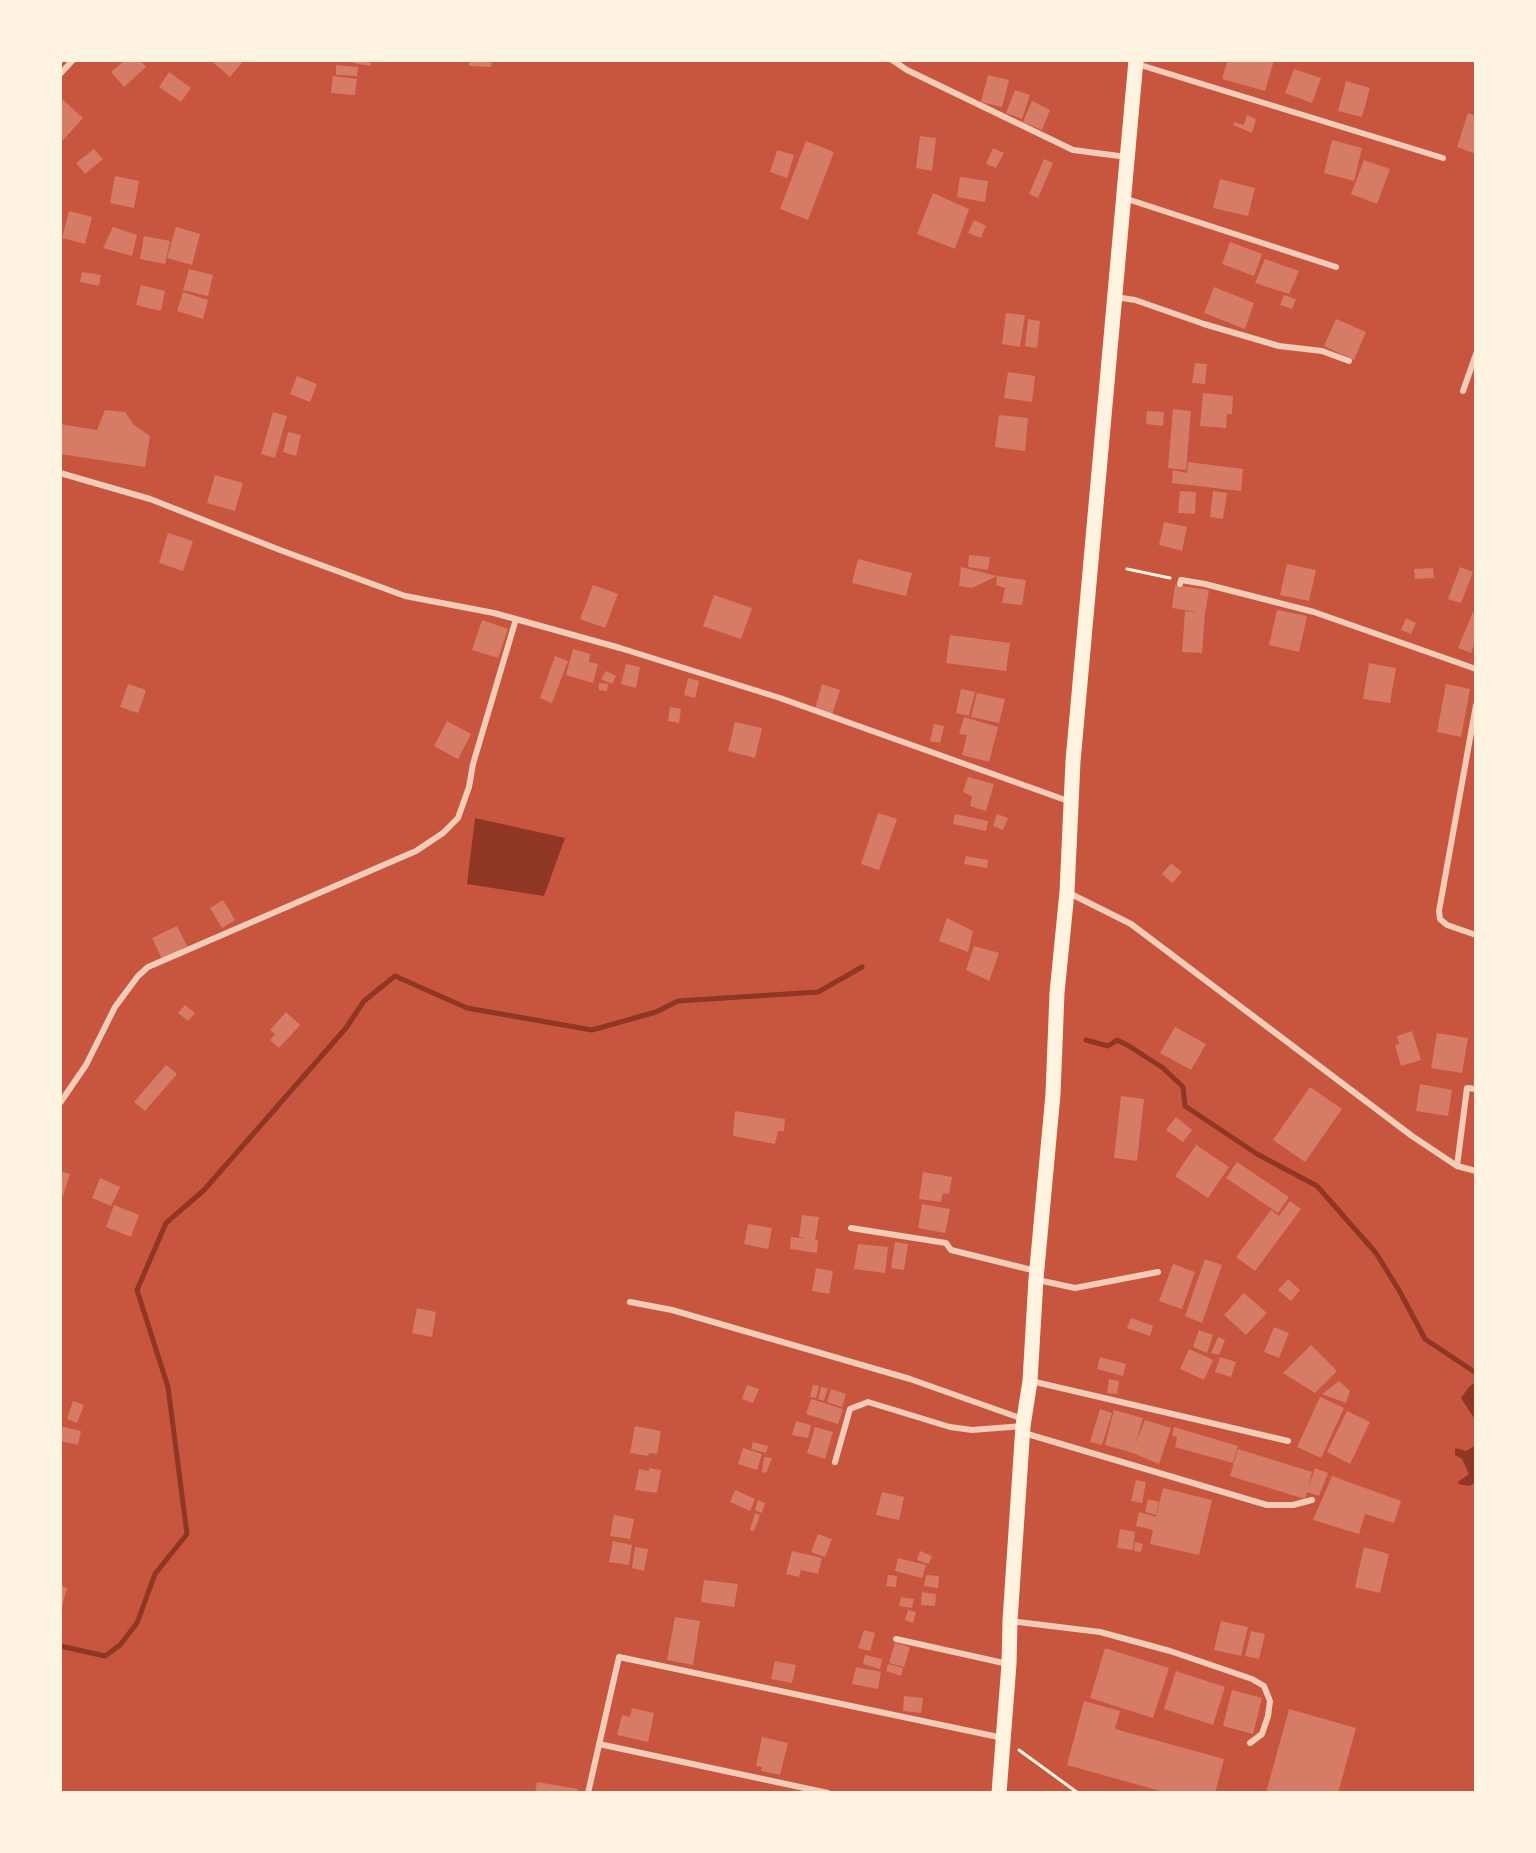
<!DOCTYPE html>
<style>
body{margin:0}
#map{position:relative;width:1536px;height:1853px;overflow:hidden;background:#c8553d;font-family:Poppins,sans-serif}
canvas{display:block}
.frame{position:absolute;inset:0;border:62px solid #fff3e0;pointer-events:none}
</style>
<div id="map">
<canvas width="1536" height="1853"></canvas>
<div class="frame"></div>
</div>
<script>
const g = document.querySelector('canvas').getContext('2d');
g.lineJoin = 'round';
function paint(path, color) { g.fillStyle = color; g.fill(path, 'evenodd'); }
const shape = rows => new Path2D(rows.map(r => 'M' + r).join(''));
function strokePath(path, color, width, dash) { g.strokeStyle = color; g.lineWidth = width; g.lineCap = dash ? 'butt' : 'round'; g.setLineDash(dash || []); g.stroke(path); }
const water = shape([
 [475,818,565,838,544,896,467,884],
 [1476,1382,1476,1421,1461,1398,1469,1387],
 [1476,1445,1476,1481,1470,1486,1458,1484,1459,1481,1469,1474,1462,1459,1455,1455,1455,1448,1466,1451]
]);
const stream = shape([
 [1086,1040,1108,1046,1117,1040,1129,1046,1163,1068,1183,1087,1185,1106,1257,1154,1317,1186,1376,1253,1400,1292,1425,1339,1476,1373],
 [60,1646,105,1656,120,1645,137,1623,155,1574,187,1534,168,1387,137,1290,166,1223,204,1190,346,1028,364,1001,395,976,467,1008,592,1030,656,1012,678,1001,818,992,862,967]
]);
const building = shape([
 [125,60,140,60,146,67,124,87,111,72],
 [210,60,244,60,230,77],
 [355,60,371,60,370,66,354,63],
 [469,60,492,60,491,67,469,66],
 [1228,60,1274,60,1265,91,1222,79],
 [336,65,358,67,357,76,336,75],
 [1294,69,1321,78,1312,103,1285,93],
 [169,72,191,88,181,102,159,87],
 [988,75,1009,80,1002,107,981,102],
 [333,76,357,79,355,95,331,93],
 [1346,81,1370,88,1362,117,1338,111],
 [1015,90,1030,95,1022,119,1006,113],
 [62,99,83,118,63,140,60,138,60,101],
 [1032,101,1050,110,1042,130,1023,122],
 [1468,113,1476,116,1476,154,1457,147],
 [1247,115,1256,119,1252,133,1233,125,1234,122,1244,125],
 [920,136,936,138,932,171,916,168],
 [1332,140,1362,148,1354,181,1324,173],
 [806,141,834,152,808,220,780,209],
 [993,148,1004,153,996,168,986,164],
 [94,149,103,159,85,174,76,163],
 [777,150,794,155,787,178,770,172],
 [1044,159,1053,163,1038,198,1029,194],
 [1364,160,1390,169,1377,204,1351,194],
 [115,176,139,181,134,208,110,203],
 [960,177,988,181,985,202,957,197],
 [1220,179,1255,188,1248,216,1213,208],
 [933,193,969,209,955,249,917,234],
 [69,211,92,217,85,244,62,238],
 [974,220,986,226,981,238,968,233],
 [113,227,137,235,132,256,103,248],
 [176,227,200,234,192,265,167,258],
 [144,236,170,241,165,264,140,259],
 [1230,242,1262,254,1254,276,1222,264],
 [1265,259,1299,271,1289,294,1255,283],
 [189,269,213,275,208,296,183,290],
 [82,272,101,275,99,286,80,282],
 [141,285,165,291,161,311,136,305],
 [1214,287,1254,303,1245,329,1204,313],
 [183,292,208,300,203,319,177,311],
 [1284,295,1296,299,1292,309,1280,305],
 [1006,313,1025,315,1020,347,1002,344],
 [1028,319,1040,321,1037,348,1025,346],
 [1336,319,1366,332,1354,360,1324,346],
 [1195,363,1207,364,1205,384,1192,383],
 [1008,372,1035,376,1032,402,1004,398],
 [297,376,317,384,310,402,290,394],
 [1203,393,1233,396,1232,414,1227,414,1226,428,1200,426],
 [1173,409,1191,411,1186,470,1168,468],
 [105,410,125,412,134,425,150,436,145,467,60,454,60,424,97,430],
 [1147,411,1164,412,1163,426,1146,424],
 [273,412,287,416,275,458,261,454],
 [999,415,1028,418,1025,451,995,447],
 [288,432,301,435,296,456,283,452],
 [1188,462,1243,469,1241,491,1172,483,1173,470,1187,473],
 [215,475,243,483,235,511,207,503],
 [1180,491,1196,492,1195,514,1178,513],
 [1213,491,1227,493,1223,519,1210,517],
 [1164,522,1187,527,1182,551,1159,545],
 [168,533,193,541,183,571,159,563],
 [969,555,990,557,988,570,968,567],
 [858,559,912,573,906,596,852,583],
 [1287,564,1316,570,1309,601,1280,595],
 [961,567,997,576,1026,580,1022,605,1002,603,1005,588,996,585,997,576,972,588,959,586],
 [1460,567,1473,572,1461,603,1448,599],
 [1433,568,1434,578,1415,579,1414,569],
 [593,585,618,594,605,628,580,619],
 [1175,585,1209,590,1205,613,1202,653,1182,652,1185,611,1199,612,1172,608],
 [714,595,752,608,741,639,703,626],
 [1277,610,1307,616,1299,652,1269,645],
 [1473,612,1476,614,1476,640,1471,653,1458,648],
 [1406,618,1416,623,1411,634,1401,630],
 [482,620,508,629,498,658,472,650],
 [950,635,1010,643,1006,671,946,663],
 [573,649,590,654,589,662,598,664,593,683,566,675],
 [555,656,568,661,552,703,540,698],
 [1369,663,1396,668,1390,703,1363,699],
 [626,664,640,667,636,688,621,684],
 [606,671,616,676,612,684,601,679],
 [688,678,699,681,695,698,684,695],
 [599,683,608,684,607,691,599,690],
 [128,684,146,690,138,713,120,707],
 [822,684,840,690,832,715,815,709],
 [1446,684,1470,689,1461,737,1437,732],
 [961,689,975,692,969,716,956,713],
 [977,693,1005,699,999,723,971,717],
 [670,707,681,709,679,723,668,721],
 [964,717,998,727,989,762,962,755,967,735,959,734],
 [447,721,471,734,458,759,434,746],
 [735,722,762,728,755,758,728,751],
 [934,724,944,726,940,743,930,741],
 [968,777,994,784,986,811,970,806,972,796,963,792],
 [878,813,897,819,879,870,861,864],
 [955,814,988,821,986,831,953,824],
 [997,814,1008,818,1003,830,993,826],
 [966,856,988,860,987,868,964,864],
 [1171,863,1182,872,1172,883,1162,874],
 [223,900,235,920,222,928,210,908],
 [947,918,973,931,968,952,939,941],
 [177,926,187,946,162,959,152,938],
 [974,946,999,953,989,981,966,970],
 [185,1005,195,1013,188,1021,178,1013],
 [286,1012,300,1025,279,1048,270,1040,275,1034,270,1030],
 [1175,1027,1206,1044,1191,1070,1160,1053],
 [1412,1031,1421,1060,1401,1066,1395,1045,1399,1044,1397,1036],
 [1437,1033,1468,1038,1462,1073,1431,1068],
 [166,1065,177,1074,145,1111,134,1102],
 [1420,1084,1452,1090,1448,1116,1416,1111],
 [1310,1087,1342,1109,1305,1162,1273,1140],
 [1121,1096,1144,1099,1137,1161,1114,1158],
 [735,1111,785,1119,784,1131,778,1131,775,1144,733,1136],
 [1176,1117,1192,1130,1183,1142,1166,1130],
 [1196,1145,1229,1167,1208,1198,1175,1176],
 [1237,1162,1289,1197,1278,1213,1226,1178],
 [60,1171,70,1174,63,1196,60,1195],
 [923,1172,952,1177,949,1194,943,1193,941,1202,919,1199],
 [100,1178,120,1187,111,1206,92,1198],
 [1290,1201,1301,1209,1255,1271,1236,1257,1271,1210,1279,1216],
 [922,1204,950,1209,945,1233,918,1228],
 [114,1205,139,1215,131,1237,106,1227],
 [802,1215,819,1217,815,1240,818,1240,817,1253,790,1249,791,1237,808,1239,799,1237],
 [748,1224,772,1228,768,1249,744,1244],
 [895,1242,908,1244,904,1270,891,1268],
 [858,1244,888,1247,885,1273,854,1269],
 [1205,1259,1222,1265,1202,1323,1185,1316],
 [1173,1264,1195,1272,1182,1309,1159,1301],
 [816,1268,833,1271,829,1294,812,1291],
 [1288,1279,1300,1290,1291,1301,1278,1290],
 [1244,1293,1267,1313,1246,1335,1224,1315],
 [417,1308,436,1312,432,1337,412,1333],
 [1131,1318,1153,1326,1150,1336,1127,1328],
 [1274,1327,1289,1333,1279,1358,1264,1352],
 [1199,1330,1213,1335,1207,1353,1193,1347],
 [1218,1337,1225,1340,1219,1355,1211,1353],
 [1311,1345,1337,1371,1315,1393,1283,1373],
 [1189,1349,1213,1360,1204,1380,1180,1369],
 [1100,1357,1126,1364,1123,1376,1097,1369],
 [1220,1357,1236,1362,1231,1377,1215,1372],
 [1109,1379,1119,1381,1117,1394,1107,1393],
 [1339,1381,1350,1391,1346,1403,1322,1394],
 [747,1385,759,1389,753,1403,742,1399],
 [813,1385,819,1386,816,1398,810,1397],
 [821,1387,828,1388,824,1401,818,1399],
 [831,1389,846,1394,842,1407,827,1402],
 [1320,1397,1344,1408,1321,1458,1297,1447],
 [811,1399,843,1409,838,1424,806,1414],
 [73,1401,84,1405,77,1423,67,1419],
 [1100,1409,1112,1413,1102,1445,1090,1442],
 [1114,1410,1143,1418,1135,1445,1145,1420,1171,1428,1159,1464,1133,1453,1105,1445],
 [1347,1411,1370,1422,1350,1464,1327,1452],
 [796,1421,811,1425,808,1438,792,1435],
 [60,1426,81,1431,78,1445,60,1441],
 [635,1426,661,1431,657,1454,649,1453,648,1456,630,1453],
 [815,1427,833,1432,825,1459,807,1453],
 [1174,1427,1238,1446,1233,1463,1175,1447,1177,1437,1172,1436],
 [753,1442,768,1446,766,1453,751,1449],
 [743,1448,762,1454,757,1470,738,1464],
 [1238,1449,1312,1472,1308,1489,1315,1468,1328,1473,1319,1496,1307,1492,1305,1499,1230,1476],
 [764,1457,772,1458,766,1473,762,1472],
 [649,1468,661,1470,657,1493,635,1490,639,1469,649,1471],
 [1332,1476,1401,1501,1394,1523,1365,1514,1359,1534,1313,1520],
 [1136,1480,1146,1482,1142,1503,1131,1501],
 [1163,1488,1212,1500,1199,1555,1150,1544,1153,1530,1136,1526,1139,1512,1156,1517],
 [735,1490,755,1499,750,1511,730,1502],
 [882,1492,904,1497,899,1520,876,1515],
 [1148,1499,1159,1502,1156,1515,1145,1512],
 [758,1500,765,1503,762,1513,755,1510],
 [755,1513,760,1515,754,1531,750,1530],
 [614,1515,634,1519,630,1539,610,1536],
 [1120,1529,1135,1532,1133,1550,1117,1548],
 [818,1534,832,1539,825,1557,811,1552],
 [613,1541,632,1545,629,1565,609,1562],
 [1135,1542,1143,1544,1141,1552,1134,1551],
 [635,1547,648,1549,644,1571,632,1568],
 [1364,1547,1389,1554,1380,1593,1355,1587],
 [792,1551,822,1558,818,1574,801,1570,799,1577,786,1574],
 [920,1551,932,1556,929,1564,917,1560],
 [898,1558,926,1565,922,1578,895,1571],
 [888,1575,897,1576,896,1587,886,1586],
 [926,1575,939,1576,938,1588,924,1586],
 [704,1580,738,1584,734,1607,701,1602],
 [60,1585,67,1588,61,1610,60,1610],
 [922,1592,936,1594,935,1606,921,1605],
 [901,1597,914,1599,912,1608,899,1606],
 [908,1610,916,1612,913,1623,905,1620],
 [675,1617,700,1621,693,1665,667,1660],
 [1221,1621,1248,1627,1241,1656,1214,1650],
 [864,1630,875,1633,870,1651,858,1648],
 [1251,1631,1265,1634,1259,1659,1245,1656],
 [895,1643,910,1647,904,1667,889,1663],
 [1105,1648,1169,1668,1153,1718,1090,1698],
 [865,1655,882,1659,880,1669,863,1664],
 [775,1661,796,1665,792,1683,771,1679],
 [888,1664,903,1668,901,1676,886,1671],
 [856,1667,881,1672,878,1689,852,1684],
 [1176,1671,1225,1687,1213,1725,1164,1709],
 [1232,1690,1262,1698,1253,1734,1223,1726],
 [904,1696,923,1698,921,1713,903,1711],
 [1084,1701,1120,1711,1115,1729,1224,1759,1215,1793,1168,1793,1067,1765],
 [632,1708,654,1713,648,1742,617,1735,622,1715,630,1717],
 [1289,1709,1356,1728,1338,1793,1266,1793],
 [762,1737,788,1743,780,1775,761,1771,762,1767,756,1766],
 [537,1782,578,1789,577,1793,535,1793]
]);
const path = shape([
 [1127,569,1170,578],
 [1019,1750,1078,1793]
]);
const minor = shape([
 [892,60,907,70,1073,150,1127,157],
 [1137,64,1443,158],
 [60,74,73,60],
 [1124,198,1336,267],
 [1115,297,1135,300,1204,324,1279,346,1322,351,1349,361],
 [1463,391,1476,354],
 [60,473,150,499,280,550,405,596,494,613,620,648,780,698,1071,802],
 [1180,584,1181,580,1205,584,1314,612,1476,669],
 [1476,705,1439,911,1440,919,1447,925,1476,935],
 [1067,892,1131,924,1412,1136,1457,1166,1476,1171],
 [60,1103,86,1065,115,1007,138,976,148,967,416,851,443,833,458,818,469,787,473,764,516,619],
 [1457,1166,1467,1088,1476,1089],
 [851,1228,946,1243,951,1250,1036,1271],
 [1038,1280,1075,1288,1158,1272],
 [630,1302,672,1310,910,1379,1023,1419],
 [1031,1381,1288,1441],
 [1024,1433,1267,1505,1293,1505,1312,1500],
 [835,1462,850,1409,868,1402,950,1427,972,1430,1023,1426],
 [1010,1621,1100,1632,1170,1651,1252,1679,1264,1686,1270,1701,1268,1716,1262,1734,1250,1743],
 [896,1639,1008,1664],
 [599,1744,828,1793],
 [588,1793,619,1657,1003,1738]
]);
const trunk = shape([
 [999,1793,1009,1664,1010,1621,1023,1426,1030,1381,1036,1279,1053,1094,1057,993,1067,892,1073,761,1136,60]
]);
paint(water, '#8f3625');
strokePath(stream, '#8f3625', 5);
paint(building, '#d67c66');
strokePath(path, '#fff3e0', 3);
strokePath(minor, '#f1ccb7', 6);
strokePath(trunk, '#fff3e0', 15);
</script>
